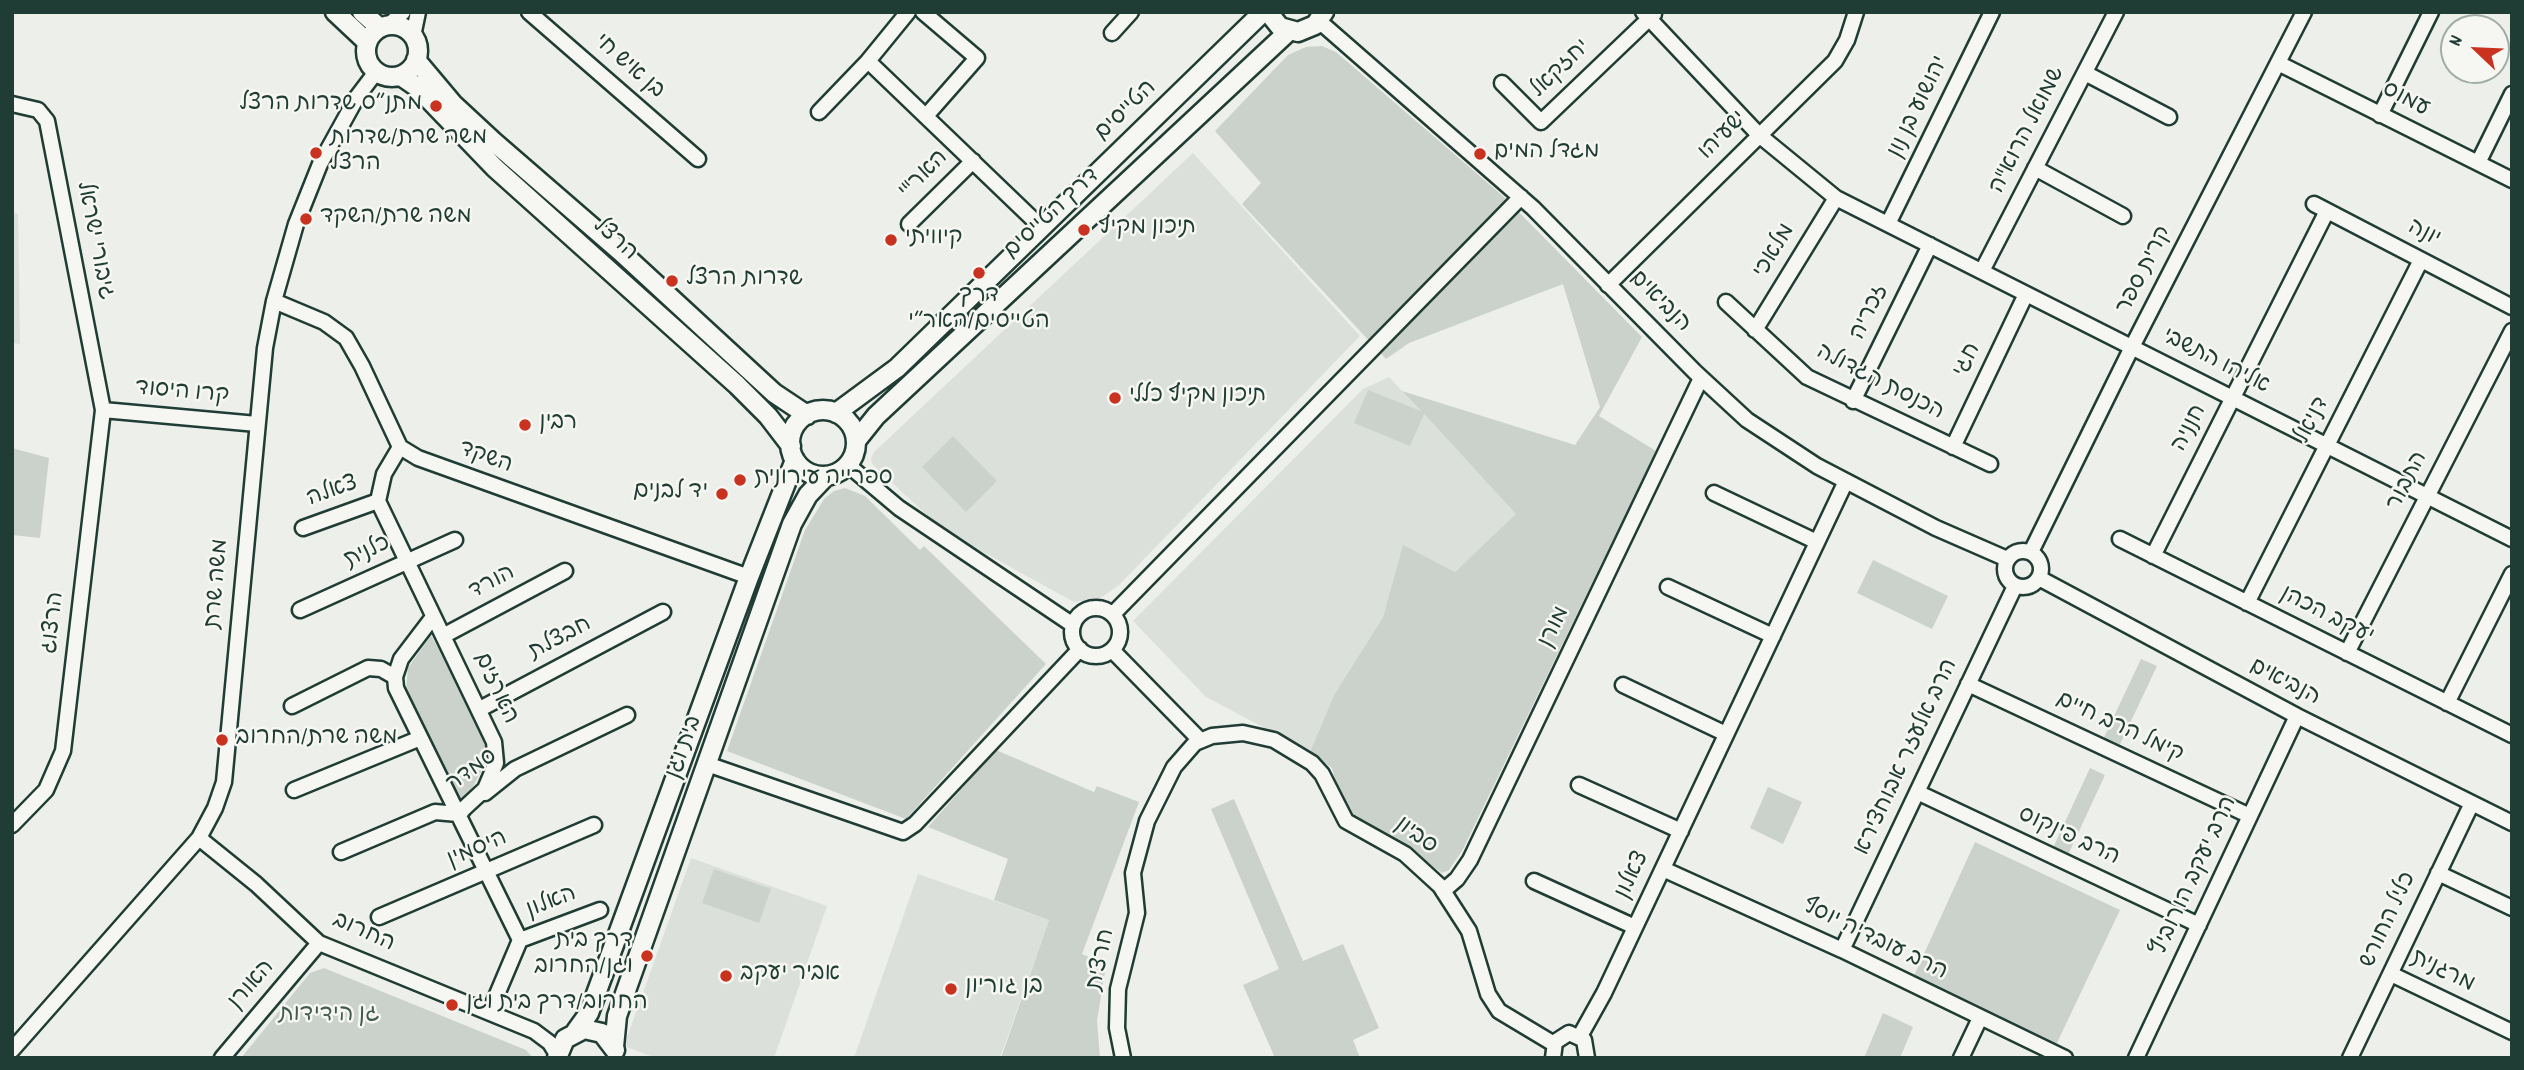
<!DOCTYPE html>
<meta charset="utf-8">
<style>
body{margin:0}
#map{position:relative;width:2524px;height:1070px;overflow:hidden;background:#edefea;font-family:Dekko,sans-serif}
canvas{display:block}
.frame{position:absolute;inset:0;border:14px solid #1f3d34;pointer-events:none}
.north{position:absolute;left:2440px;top:14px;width:70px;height:70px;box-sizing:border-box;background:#f6f6f2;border:2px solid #a0aca6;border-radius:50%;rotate:293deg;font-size:19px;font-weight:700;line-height:28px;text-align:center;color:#1f3d34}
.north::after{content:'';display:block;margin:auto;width:24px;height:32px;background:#c8321e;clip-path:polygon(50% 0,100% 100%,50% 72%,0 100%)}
</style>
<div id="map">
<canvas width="2524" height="1070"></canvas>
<div class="frame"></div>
<div class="north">N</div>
</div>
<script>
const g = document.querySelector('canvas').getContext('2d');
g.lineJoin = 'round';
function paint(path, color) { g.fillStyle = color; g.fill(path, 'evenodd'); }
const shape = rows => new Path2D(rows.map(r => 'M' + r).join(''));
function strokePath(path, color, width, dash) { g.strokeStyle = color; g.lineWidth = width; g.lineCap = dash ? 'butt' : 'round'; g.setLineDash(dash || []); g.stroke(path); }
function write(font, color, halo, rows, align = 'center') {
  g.font = font + ' Dekko,"Playpen Sans Hebrew",sans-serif'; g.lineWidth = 5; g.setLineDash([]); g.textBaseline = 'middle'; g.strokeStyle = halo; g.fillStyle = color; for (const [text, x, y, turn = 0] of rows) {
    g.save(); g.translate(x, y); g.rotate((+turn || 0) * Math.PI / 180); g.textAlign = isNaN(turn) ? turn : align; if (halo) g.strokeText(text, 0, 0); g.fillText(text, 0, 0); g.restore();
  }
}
const built = shape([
 [1193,153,1360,336,1119,585,1099,599,1074,602,943,530,873,465,871,459,874,452],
 [12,213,18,214,20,344,12,343],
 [1389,377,1517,514,1455,572,1403,546,1383,617,1334,695,1310,752,1206,697,1133,621,1363,389],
 [691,858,827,906,774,1058,656,1058,624,1046],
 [918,874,1049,920,1000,1058,854,1058]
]);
const green = shape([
 [1322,46,1336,52,1504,197,1642,337,1599,416,1656,451,1462,851,1449,870,1442,873,1394,838,1343,810,1332,768,1310,752,1334,695,1383,617,1403,545,1455,572,1516,514,1424,414,1410,446,1354,423,1368,390,1421,411,1402,391,1575,445,1600,407,1563,284,1409,343,1386,359,1242,204,1261,183,1215,131,1288,55,1306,47],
 [953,436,997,481,966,512,922,467],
 [12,448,49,458,40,538,12,535],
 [845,488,865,496,920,550,924,546,1046,664,906,819,727,751,805,530,824,499,834,491],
 [1873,560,1948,596,1932,629,1857,593],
 [431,635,479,726,485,746,482,770,472,788,460,802,406,691,408,668],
 [2141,659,2157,666,2116,753,2100,746],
 [996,750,1094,792,1097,786,1139,802,1082,954,1106,965,1097,1021,1100,1058,1001,1058,1049,920,994,900,1008,859,928,827],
 [2090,768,2105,775,2067,857,2052,850],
 [1768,787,1802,802,1783,844,1750,828],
 [1234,799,1303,961,1343,944,1379,1028,1353,1040,1360,1058,1275,1058,1243,985,1279,969,1211,809],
 [1975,842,2120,910,2056,1045,1913,978],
 [714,869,771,889,759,923,702,903],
 [324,968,526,1050,533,1058,241,1058,310,973],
 [1883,1013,1913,1027,1900,1058,1864,1058]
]);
const minor = shape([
 [529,12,698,159],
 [923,12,977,58,926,116],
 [1643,12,1759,135,1836,198,2512,539],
 [1319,21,1533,208,1695,372,1747,420,1817,466,1936,528,2007,559],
 [389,25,403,12],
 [1112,33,1131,12],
 [413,36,418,12],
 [868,61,908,12],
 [2278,63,2512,180],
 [2085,73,2169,117],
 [1502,83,1541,122,1654,14],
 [12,104,38,110,47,121,103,410,63,751,46,790,12,825],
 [819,112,868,61,1042,228],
 [2380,115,2431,12],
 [2478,163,2512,94],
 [2035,168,2123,216],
 [2314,204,2512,307],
 [909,224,973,161],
 [1888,224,1992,12],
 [1982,271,2116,12],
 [1608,285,1835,61,1847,40,1856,12],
 [274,301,324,322,346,338,362,366,400,447,418,458,749,577],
 [1726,302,1807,377,1990,464],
 [1755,330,1836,198],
 [1853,401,1930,245],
 [103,410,257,424],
 [400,447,384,474,378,501,494,742,496,763,485,789,458,814],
 [1953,447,2026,294],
 [848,465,899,508,1073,625],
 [1714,493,1817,542],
 [303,528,378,501],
 [2120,539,2512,735],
 '2005 569a18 18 0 1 1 36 0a18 18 0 1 1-36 0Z',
 [2031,552,2132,347,2304,12],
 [2153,556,2327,211],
 [2039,578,2297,716,2512,823],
 [1668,587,1773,636],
 [2247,603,2421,260],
 '1072 632a24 24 0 1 1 48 0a24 24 0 1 1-48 0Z',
 [300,610,455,540],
 [1113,614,1521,197],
 [433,617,401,659,395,677,396,688,520,940,490,1011],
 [443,636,565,571],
 [1112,650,1200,740],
 [2347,653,2512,331],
 [1968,684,2250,816],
 [1623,685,1726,734],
 [2447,703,2512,574],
 [292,706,368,668,381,669,395,677],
 [480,709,663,612],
 [707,764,903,832,915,824,1080,649],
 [1579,785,1681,831],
 [294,790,418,739],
 [1917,792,2199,925],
 [485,793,515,769,627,715],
 [199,838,256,884,319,943,534,1031,550,1043,558,1056],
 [341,852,435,812,458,814,463,810],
 [1663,869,1842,950,2065,1058],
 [2438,873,2512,908],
 [1534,881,1635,927],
 [1443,891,1457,879,1470,860,1701,378],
 [379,917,594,825],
 [520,940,600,910],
 [1842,950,2015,586],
 [2391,974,2512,1032],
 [1580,1036,1604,993,1846,481],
 [12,1050,199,838,215,808,224,782,265,348,274,301,296,224,320,164,357,97,376,72],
 [222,1058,319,943],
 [1123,1058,1117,1028,1118,989,1137,913,1133,873,1147,821,1174,767,1195,743,1212,736,1243,733,1274,740,1312,763,1322,774,1346,821,1405,854,1440,886,1469,931,1488,994,1499,1011,1554,1044],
 [1553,1058,1555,1042,1569,1033,1584,1040,1587,1058],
 [1961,1058,1980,1018],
 [2136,1058,2297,716],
 [2350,1058,2472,803]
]);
const major = shape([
 [335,12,367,42],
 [362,12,380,28],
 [1268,12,1280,27,1298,32,1315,25,1324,12],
 '366 51a26 26 0 1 1 52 0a26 26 0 1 1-52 0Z',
 [416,60,453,104,494,142,621,252,774,393,807,415],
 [401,76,417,87,495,168,737,385,768,416,791,446],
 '790 443a33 33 0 1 1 66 0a33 33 0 1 1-66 0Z',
 [836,413,897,368,1263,12],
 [856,441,876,416,1289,31],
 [576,1031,589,1013,749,577,795,460],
 [614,1047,617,1016,792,524,808,495,826,476],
 [557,1058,565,1039,584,1029,602,1033,615,1050]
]);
const markers = [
 [436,106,7,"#c8321e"],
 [316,153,7,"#c8321e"],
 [1480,154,7,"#c8321e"],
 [306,219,7,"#c8321e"],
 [1084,230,7,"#c8321e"],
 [891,240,7,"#c8321e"],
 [979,273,7,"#c8321e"],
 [672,281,7,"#c8321e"],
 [1115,398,7,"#c8321e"],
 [525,425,7,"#c8321e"],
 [740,480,7,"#c8321e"],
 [722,494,7,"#c8321e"],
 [222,740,7,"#c8321e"],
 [647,956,7,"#c8321e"],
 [726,976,7,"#c8321e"],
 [951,989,7,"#c8321e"],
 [452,1005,7,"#c8321e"]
];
const streetNames = [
 ["בן איש חי",628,68,41],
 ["יחזקאל",1562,70,-44],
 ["עמוס",2405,101,27],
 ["יהושוע בן נון",1920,108,-64],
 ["הטייסים",1127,112,-44],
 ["שמואל הרוא\"ה",2029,131,-63],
 ["ישעיהו",1724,137,-45],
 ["האר\"י",925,176,-45],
 ["דרך הטייסים",1053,215,-43],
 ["יונה",2423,235,27],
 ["גיבורי ישראל",93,241,79],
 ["הרצל",614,241,42],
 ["מלאכי",1776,252,-59],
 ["קרית ספר",2146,271,-63],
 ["הנביאים",1659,303,45],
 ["זכריה",1871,313,-64],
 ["חגי",1969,361,-64],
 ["אליהו התשבי",2215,363,27],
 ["הכנסת הגדולה",1879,384,27],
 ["קרו היסוד",182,394,5],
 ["דניאל",2314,421,-63],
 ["חנניה",2191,429,-63],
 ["השקד",485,459,20],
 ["התבור",2409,482,-63],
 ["צאלה",333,493,-20],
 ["כלנית",368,554,-25],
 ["משה שרת",219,584,-85],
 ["הורד",493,584,-28],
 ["יעקב הכהן",2326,617,27],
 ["הרצוג",55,623,-83],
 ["מורן",1556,628,-64],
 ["חבצלת",561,640,-28],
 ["הנביאים",2284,684,27],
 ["הארזים",494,689,65],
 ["קימל הרב חיים",2119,729,25],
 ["בית וגן",686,748,-70],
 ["הרב אלעזר אבוחצירא",1908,758,-65],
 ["סמדר",473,772,-36],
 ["סביון",1415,837,36],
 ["הרב פינקוס",2068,838,25],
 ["היסמין",478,851,-23],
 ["צאלון",1634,876,-65],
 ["הרב יעקב הורוביץ",2196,877,-65],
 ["האלון",552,904,-21],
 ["כליל החורש",2390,921,-65],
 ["החרוב",363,934,24],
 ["הרב עובדיה יוסף",1874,941,26],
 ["חרצית",1103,960,-78],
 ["מרגנית",2442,973,26],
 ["האורן",253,986,-49]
];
const poiNames = [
 ["מתנ״ס שדרות הרצל",422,106,"right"],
 ["משה שרת/שדרות",330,140],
 ["הרצל",330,166],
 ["מגדל המים",1494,154],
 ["משה שרת/השקד",320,219],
 ["תיכון מקיף",1098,230],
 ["קיוויתי",905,240],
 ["שדרות הרצל",686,281],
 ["דרך",979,298,"center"],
 ["הטייסים/האר״י",979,324,"center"],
 ["תיכון מקיף כללי",1129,398],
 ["רבין",539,425],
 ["ספרייה עירונית",754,480],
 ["יד לבנים",708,494,"right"],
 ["משה שרת/החרוב",236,740],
 ["דרך בית",633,943,"right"],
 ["וגן/החרוב",633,969,"right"],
 ["אביר יעקב",740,976],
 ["בן גוריון",965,989],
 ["החרוב/דרך בית וגן",466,1005]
];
const parkNames = [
 ["גן הידידות",329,1017]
];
paint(built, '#dce0db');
paint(green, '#cbd2cc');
strokePath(minor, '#1f3d34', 19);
strokePath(major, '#1f3d34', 23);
strokePath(minor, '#f6f6f2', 14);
strokePath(major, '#f6f6f2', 18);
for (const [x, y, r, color] of markers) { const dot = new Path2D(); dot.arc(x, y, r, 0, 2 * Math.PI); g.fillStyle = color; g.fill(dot); strokePath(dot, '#f6f6f2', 2.5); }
write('23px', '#1f3d34', '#f6f6f2', streetNames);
write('23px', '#1f3d34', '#f6f6f2', poiNames, 'left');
write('23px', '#415b52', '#f6f6f2', parkNames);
</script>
